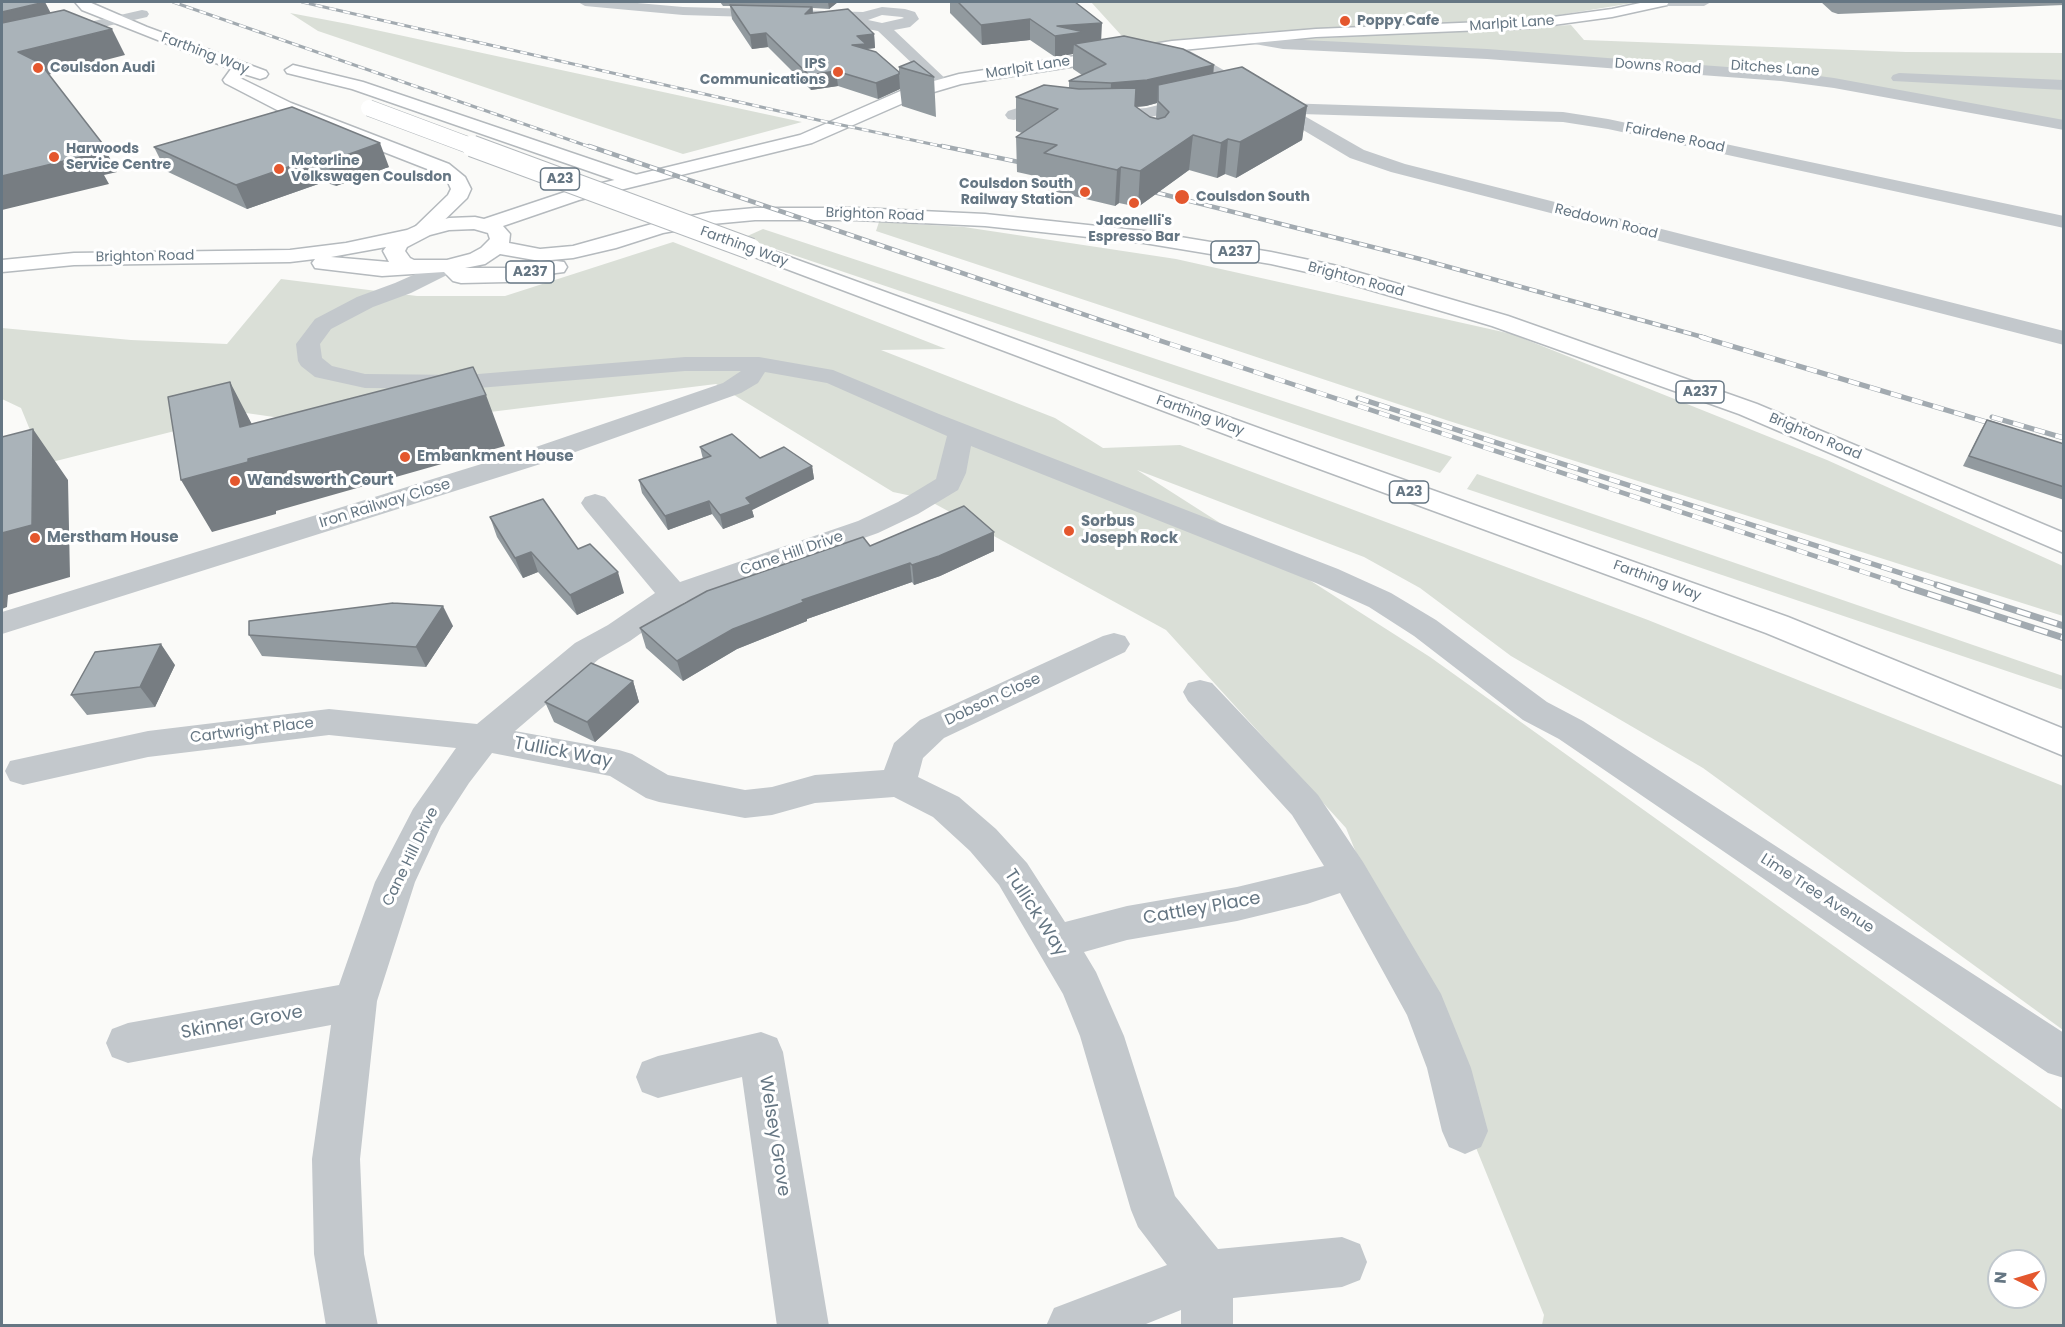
<!DOCTYPE html>
<style>
body{margin:0}
#map{position:relative;width:2065px;height:1327px;overflow:hidden;background:#fafaf8;font-family:Poppins,sans-serif}
canvas{display:block}
.frame{position:absolute;inset:0;border:3px solid #657683;pointer-events:none}
.north{position:absolute;left:1987px;top:1249px;width:60px;height:60px;box-sizing:border-box;background:#fff;border:2px solid #c1c8cd;border-radius:50%;rotate:275deg;font-size:16px;font-weight:700;line-height:24px;text-align:center;color:#657683}
.north::after{content:'';display:block;margin:auto;width:21px;height:27px;background:#e4572e;clip-path:polygon(50% 0,100% 100%,50% 72%,0 100%)}
</style>
<div id="map">
<canvas width="2065" height="1327"></canvas>
<div class="frame"></div>
<div class="north">N</div>
</div>
<script>
const g = document.querySelector('canvas').getContext('2d');
g.lineJoin = 'round';
function paint(path, color) { g.fillStyle = color; g.fill(path, 'evenodd'); }
const shape = rows => new Path2D(rows.map(r => 'M' + r).join(''));
function strokePath(path, color, width, dash) { g.strokeStyle = color; g.lineWidth = width; g.lineCap = dash ? 'butt' : 'round'; g.setLineDash(dash || []); g.stroke(path); }
function write(font, color, halo, rows, align = 'center') {
  g.font = font + ' Poppins,sans-serif'; g.lineWidth = 6; g.setLineDash([]); g.textBaseline = 'middle'; g.strokeStyle = halo; g.fillStyle = color; for (const [text, x, y, turn = 0] of rows) {
    g.save(); g.translate(x, y); g.rotate((+turn || 0) * Math.PI / 180); g.textAlign = isNaN(turn) ? turn : align; if (halo) g.strokeText(text, 0, 0); g.fillText(text, 0, 0); g.restore();
  }
}
const green = shape([
 [1091,2,1639,2,1541,18,1262,32,1131,46],
 [290,13,348,24,802,122,683,154,318,31],
 [1571,25,1584,40,1906,52,2063,53,2063,122,1835,81,1283,40],
 [879,222,964,227,1176,259,1512,334,1827,460,2063,566,2063,616,1446,420,1148,321,876,231],
 [763,229,1452,457,1440,473,743,238],
 [673,242,946,349,881,350,1055,418,1103,448,1180,445,1648,620,2063,786,2063,1030,1703,768,1511,656,1420,588,1364,557,1137,470,1430,657,2063,1110,2063,1325,1542,1325,1544,1315,1346,828,1166,630,926,499,893,492,716,384,490,412,365,430,246,413,44,464,21,408,2,399,2,328,131,340,227,344,281,279,417,296,505,296],
 [1999,1261,2035,1261,2035,1297,1999,1297],
 [1477,474,2063,676,2063,690,1467,489]
]);
const minor = shape([
 [578,2,626,2,683,7,863,12,882,7,905,9,915,12,919,19,910,27,894,30,950,83,948,86,936,86,878,31,862,28,855,24,853,20,683,15,585,6,578,2],
 [882,15,902,17,904,18,882,23,868,20,882,15],
 [1653,2,1711,2,1704,6,1660,6,1653,2],
 [142,10,147,11,149,14,147,17,2,50,2,42,142,10],
 [1248,34,1283,39,1487,49,1781,71,1834,78,2064,120,2064,130,1834,88,1781,81,1487,59,1283,49,1243,42,1240,39,1243,36,1248,34],
 [1174,42,1282,103,1563,112,1608,119,2064,216,2064,228,1608,129,1563,122,1301,114,1364,150,1405,164,2064,331,2064,345,1391,172,1350,158,1169,50,1166,47,1169,44,1174,42],
 [1899,73,2064,80,2064,90,1893,81,1891,78,1893,75,1899,73],
 [1201,95,1209,100,1207,104,1146,118,1110,121,1078,120,1032,114,1014,120,1008,119,1005,115,1008,111,1030,104,1110,111,1146,108,1201,95],
 [447,260,455,261,458,266,455,271,411,293,373,307,331,329,320,344,322,358,332,366,365,374,466,375,685,357,759,357,833,370,939,414,1338,569,1391,593,1436,620,1547,702,1583,721,2064,1033,2064,1078,2048,1073,1559,739,1523,720,1414,636,1369,607,1316,583,971,446,966,473,958,490,918,514,878,533,685,602,630,641,599,659,515,731,619,750,632,754,668,775,745,790,772,787,815,775,884,770,894,743,920,720,1103,636,1114,633,1125,636,1130,644,1125,652,944,738,923,758,918,777,959,797,996,829,1027,863,1065,922,1127,906,1237,887,1324,866,1292,815,1188,701,1183,692,1188,683,1200,680,1212,683,1318,795,1363,862,1441,994,1471,1068,1488,1131,1481,1147,1465,1154,1449,1147,1442,1131,1427,1068,1407,1015,1340,893,1307,904,1237,921,1127,940,1084,952,1096,972,1124,1036,1175,1196,1218,1249,1342,1237,1360,1244,1367,1262,1360,1280,1342,1287,1233,1298,1233,1326,1181,1326,1181,1310,1141,1326,1046,1326,1054,1308,1167,1265,1138,1227,1131,1210,1080,1036,1063,994,999,885,970,851,933,817,894,797,815,803,772,815,745,818,659,802,646,798,610,776,492,753,469,783,441,826,415,882,377,1001,360,1159,364,1254,378,1326,326,1326,314,1254,312,1159,331,1025,128,1063,112,1057,106,1043,112,1029,128,1023,339,985,375,882,413,809,456,748,329,735,148,757,23,785,10,781,5,771,10,761,148,731,329,709,477,724,575,643,608,625,655,593,585,509,581,503,585,497,595,494,605,497,680,582,858,521,898,502,936,479,947,436,827,383,765,372,758,383,741,393,550,461,2,634,2,612,530,449,723,383,741,371,685,371,466,389,365,388,315,377,301,366,298,361,296,344,315,319,357,297,395,283,447,260],
 [761,1032,777,1038,783,1052,829,1326,777,1326,742,1077,658,1098,642,1092,636,1077,642,1062,658,1056,761,1032]
]);
const major = shape([
 [1645,2,1669,2,1667,5,1612,17,1531,28,1316,37,1172,51,961,84,917,97,812,143,579,200,503,226,510,234,509,243,540,249,573,246,659,222,712,212,755,208,857,208,985,214,1144,231,1271,252,1333,265,1508,316,1757,404,2064,533,2064,553,1739,414,1492,326,1320,275,1271,264,1144,243,985,226,857,220,755,220,712,224,663,233,616,248,573,258,540,261,500,254,485,264,465,268,507,268,556,261,564,262,567,267,564,272,556,273,507,282,461,283,453,281,444,272,382,276,323,269,315,268,312,263,315,259,290,262,74,265,2,272,2,260,74,253,290,250,346,243,407,230,416,226,449,218,475,217,484,219,565,192,800,135,905,89,959,74,1172,41,1316,29,1531,20,1612,9,1645,2],
 [474,229,488,233,490,239,481,248,470,254,447,260,414,260,410,258,405,251,407,247,430,235,449,230,474,229],
 [386,247,383,251,389,262,331,257,386,247]
]);
const highway = shape([
 [75,2,89,2,147,27,266,71,268,74,266,77,260,79,244,74,240,78,291,103,449,164,465,177,471,189,467,198,430,234,423,236,416,234,413,230,416,226,448,195,451,189,447,180,435,172,279,111,225,83,223,80,231,69,82,10,75,2],
 [293,65,363,82,640,176,643,180,640,184,626,184,352,89,287,73,285,70,293,65],
 [751,243,1264,430,1788,617,2064,729,2064,756,1766,633,1246,442,744,253,740,249,744,245,751,243]
]);
const railFar3 = shape([
 [173,2,593,148],
 [302,2,818,120,950,148]
]);
const railFar2 = shape([
 [589,146,1153,338],
 [942,146,1033,165],
 [1142,189,1420,259,1706,338]
]);
const railFar1 = shape([
 [1149,337,1906,586],
 [1701,337,2000,426],
 [1358,398,1941,586],
 [1992,417,2064,438]
]);
const rail = shape([
 [1901,585,2064,638],
 [1937,585,2064,626]
]);
const highwayBridgeFar1 = shape([
 [369,108,476,148]
]);
const highwayBridge = shape([
 [472,146,751,249]
]);
const wall = shape([
 [720,2,838,2,829,9,813,8,813,13,874,34,875,48,867,49,899,72,899,67,934,77,936,117,902,106,900,89,878,99,838,86,811,90,768,47,752,49,732,19,730,6,723,6],
 [950,2,1075,2,1101,40,1214,73,1307,106,1302,140,1236,178,1225,174,1217,178,1189,170,1138,207,1119,203,1115,206,1044,189,1044,178,1017,172,1016,137,1022,133,1016,131,1016,97,1069,88,1069,81,1082,75,1073,69,1073,54,1055,57,1030,40,982,45,950,13],
 [1157,103,1156,118,1150,117,1136,107,1146,106],
 [1821,2,2064,2,2064,5,1838,14,1832,12],
 [292,107,389,167,336,186,324,182,247,209,166,171,154,147],
 [1987,420,2064,444,2064,500,1963,466,1981,430],
 [700,447,760,458,812,466,814,479,752,510,754,517,723,529,712,514,668,530,642,493,639,480,703,459],
 [490,517,578,549,624,593,577,615,538,572,523,578,497,537],
 [994,532,994,551,940,576,914,585,912,582,807,619,807,621,737,649,683,681,646,648,640,628,870,546],
 [453,626,426,667,262,656,249,635],
 [175,665,155,707,87,715,71,695],
 [633,681,639,702,595,742,554,722,545,702]
]);
const shadedWall = shape([
 [45,2,58,27,2,40,2,12],
 [828,2,838,2,829,9],
 [812,7,814,21,805,14],
 [1030,19,1030,40,982,45,981,25],
 [1102,23,1101,43,1074,44,1073,54,1055,57,1055,36,1057,26],
 [112,29,125,55,32,79,18,52],
 [766,33,768,47,752,49,750,35],
 [874,34,875,48,866,49,852,45,857,36],
 [1214,65,1212,90,1158,85,1157,103,1146,106,1110,109,1111,83],
 [836,71,838,86,811,90,809,75],
 [899,74,900,89,878,99,876,83],
 [1307,106,1302,140,1236,178,1240,142],
 [1193,135,1189,170,1138,207,1140,171],
 [1228,139,1225,174,1217,178,1221,143],
 [102,143,117,172,104,175,109,184,2,210,2,176,88,146],
 [380,143,389,167,336,186,327,162],
 [314,158,324,182,247,209,236,185],
 [1121,167,1119,203,1115,206,1117,170],
 [230,382,256,432,486,395,505,446,276,511,276,514,212,532,181,480],
 [33,429,68,480,70,577,8,595,7,607,2,609,2,533],
 [812,466,814,479,752,510,754,517,723,529,720,515,746,498],
 [709,501,712,514,668,530,665,516],
 [994,532,994,551,940,576,914,585,912,565],
 [531,552,538,572,523,578,515,558],
 [910,563,912,582,807,619,807,621,737,649,683,681,677,661,733,629,802,600],
 [618,572,624,593,577,615,570,595],
 [443,606,453,626,426,667,416,647],
 [161,644,175,665,155,707,140,687],
 [633,681,639,702,595,742,587,722]
]);
const building = shape([
 [2,2,45,2,2,12,2,2],
 [958,2,1075,2,1102,23,1057,26,1084,32,1055,36,1030,19,981,25,958,2],
 [730,5,812,7,805,14,848,9,874,34,857,36,866,44,852,45,876,52,899,72,899,74,876,83,836,71,809,75,766,33,750,35,730,5],
 [64,10,112,29,18,52,40,63,102,143,88,146,93,154,2,176,2,23,64,10],
 [1124,36,1183,49,1214,65,1147,80,1111,83,1069,81,1106,64,1074,44,1124,36],
 [914,61,934,77,899,67,914,61],
 [1242,67,1307,106,1240,142,1228,139,1221,143,1193,135,1140,171,1121,167,1117,170,1044,153,1057,145,1016,137,1058,109,1016,97,1044,85,1079,89,1136,88,1135,106,1150,117,1158,119,1165,117,1169,112,1158,101,1158,85,1242,67],
 [292,107,380,143,327,162,314,158,236,185,154,147,292,107],
 [473,367,486,395,248,459,248,462,181,480,168,397,230,382,240,427,473,367],
 [1987,420,2064,444,2064,487,1969,456,1987,420],
 [33,429,32,525,2,533,2,437,33,429],
 [732,434,760,458,784,447,812,466,746,498,751,504,720,515,709,501,665,516,639,480,711,456,700,447,732,434],
 [543,499,578,549,590,544,618,572,570,595,531,552,515,558,490,517,543,499],
 [964,506,994,532,939,556,912,565,910,563,802,600,804,602,733,629,677,661,640,628,707,591,863,537,870,546,964,506],
 [393,603,443,606,416,647,249,635,249,621,393,603],
 [161,644,140,687,71,695,95,652,161,644],
 [591,663,633,681,587,722,545,702,591,663]
]);
const markers = [
 [1345,21,6,"#e4572e"],
 [38,68,6,"#e4572e"],
 [838,72,6,"#e4572e"],
 [54,157,6,"#e4572e"],
 [279,169,6,"#e4572e"],
 [1085,192,6,"#e4572e"],
 [1182,197,8,"#e4572e"],
 [1134,203,6,"#e4572e"],
 [405,457,6,"#e4572e"],
 [235,481,6,"#e4572e"],
 [1069,531,6,"#e4572e"],
 [35,538,6,"#e4572e"]
];
const farPoinames = [
 ["Poppy Cafe",1357,21],
 ["IPS",826,64,"right"],
 ["Communications",826,80,"right"],
 ["Coulsdon Audi",50,68],
 ["Harwoods",66,149],
 ["Service Centre",66,165],
 ["Motorline",291,161],
 ["Volkswagen Coulsdon",291,177],
 ["Coulsdon South",1073,184,"right"],
 ["Railway Station",1073,200,"right"],
 ["Coulsdon South",1196,197],
 ["Jaconelli's",1134,221,"center"],
 ["Espresso Bar",1134,237,"center"]
];
const farStreetnames = [
 ["Marlpit Lane",1512,24,-4],
 ["Farthing Way",205,54,21],
 ["Downs Road",1658,67,4],
 ["Marlpit Lane",1028,68,-9],
 ["Ditches Lane",1775,69,4],
 ["Fairdene Road",1675,138,12],
 ["Brighton Road",875,215,2],
 ["Reddown Road",1606,222,14],
 ["Farthing Way",744,247,20],
 ["Brighton Road",145,257,-1],
 ["Brighton Road",1356,280,15],
 ["Farthing Way",1200,416,20],
 ["Brighton Road",1815,437,23],
 ["Farthing Way",1657,581,20]
];
const shields = [
 [560,179,39],
 [1235,252,48],
 [530,272,48],
 [1700,392,48],
 [1409,492,39]
];
const shieldNames = [
 ["A23",560,179],
 ["A237",1235,252],
 ["A237",530,272],
 ["A237",1700,392],
 ["A23",1409,492]
];
const poiNames = [
 ["Embankment House",417,457],
 ["Wandsworth Court",247,481],
 ["Sorbus",1081,522],
 ["Joseph Rock",1081,539],
 ["Merstham House",47,538]
];
const streetNames = [
 ["Iron Railway Close",385,504,-17],
 ["Cane Hill Drive",792,554,-19],
 ["Dobson Close",993,700,-25],
 ["Cartwright Place",252,731,-7],
 ["Cane Hill Drive",411,857,-64],
 ["Lime Tree Avenue",1817,894,33]
];
const nearStreetnames = [
 ["Tullick Way",563,753,11],
 ["Cattley Place",1202,909,-10],
 ["Tullick Way",1035,913,57],
 ["Skinner Grove",242,1023,-10],
 ["Welsey Grove",774,1136,81]
];
paint(green, '#dadfd7');
strokePath(major, '#b5babe', 3);
strokePath(highway, '#b4b9bd', 3);
paint(minor, '#c3c8cc');
paint(major, '#fff');
paint(highway, '#fff');
strokePath(railFar3, '#a2aab0', 3);
strokePath(railFar2, '#a2aab0', 4.5);
strokePath(railFar1, '#a2aab0', 5);
strokePath(rail, '#a2aab0', 7);
strokePath(railFar3, '#fff', 2, [7]);
strokePath(railFar2, '#fff', 3, [8]);
strokePath(railFar1, '#fff', 4, [11]);
strokePath(rail, '#fff', 4.5, [14]);
strokePath(highwayBridgeFar1, '#b4b9bd', 17, []);
strokePath(highwayBridge, '#b4b9bd', 23, []);
strokePath(highwayBridgeFar1, '#fff', 16);
strokePath(highwayBridge, '#fff', 21);
paint(wall, '#929a9f');
paint(shadedWall, '#777d82');
paint(building, '#aab3b9');
strokePath(building, '#777d82', 1.5);
for (const [x, y, r, color] of markers) { const dot = new Path2D(); dot.arc(x, y, r, 0, 2 * Math.PI); g.fillStyle = color; g.fill(dot); strokePath(dot, '#fff', 2); }
write('bold 14px', '#657683', '#fff', farPoinames, 'left');
write('14px', '#657683', '#fff', farStreetnames);
for (const [x, y, w] of shields) { const box = new Path2D(); box.roundRect(x - w / 2, y - 11, w, 22, 4.5); g.fillStyle = '#fff'; g.fill(box); strokePath(box, '#657683', 1.5); }
write('bold 14px', '#657683', null, shieldNames);
write('bold 15px', '#657683', '#fff', poiNames, 'left');
write('15px', '#657683', '#fff', streetNames);
write('18px', '#657683', '#fff', nearStreetnames);
</script>
